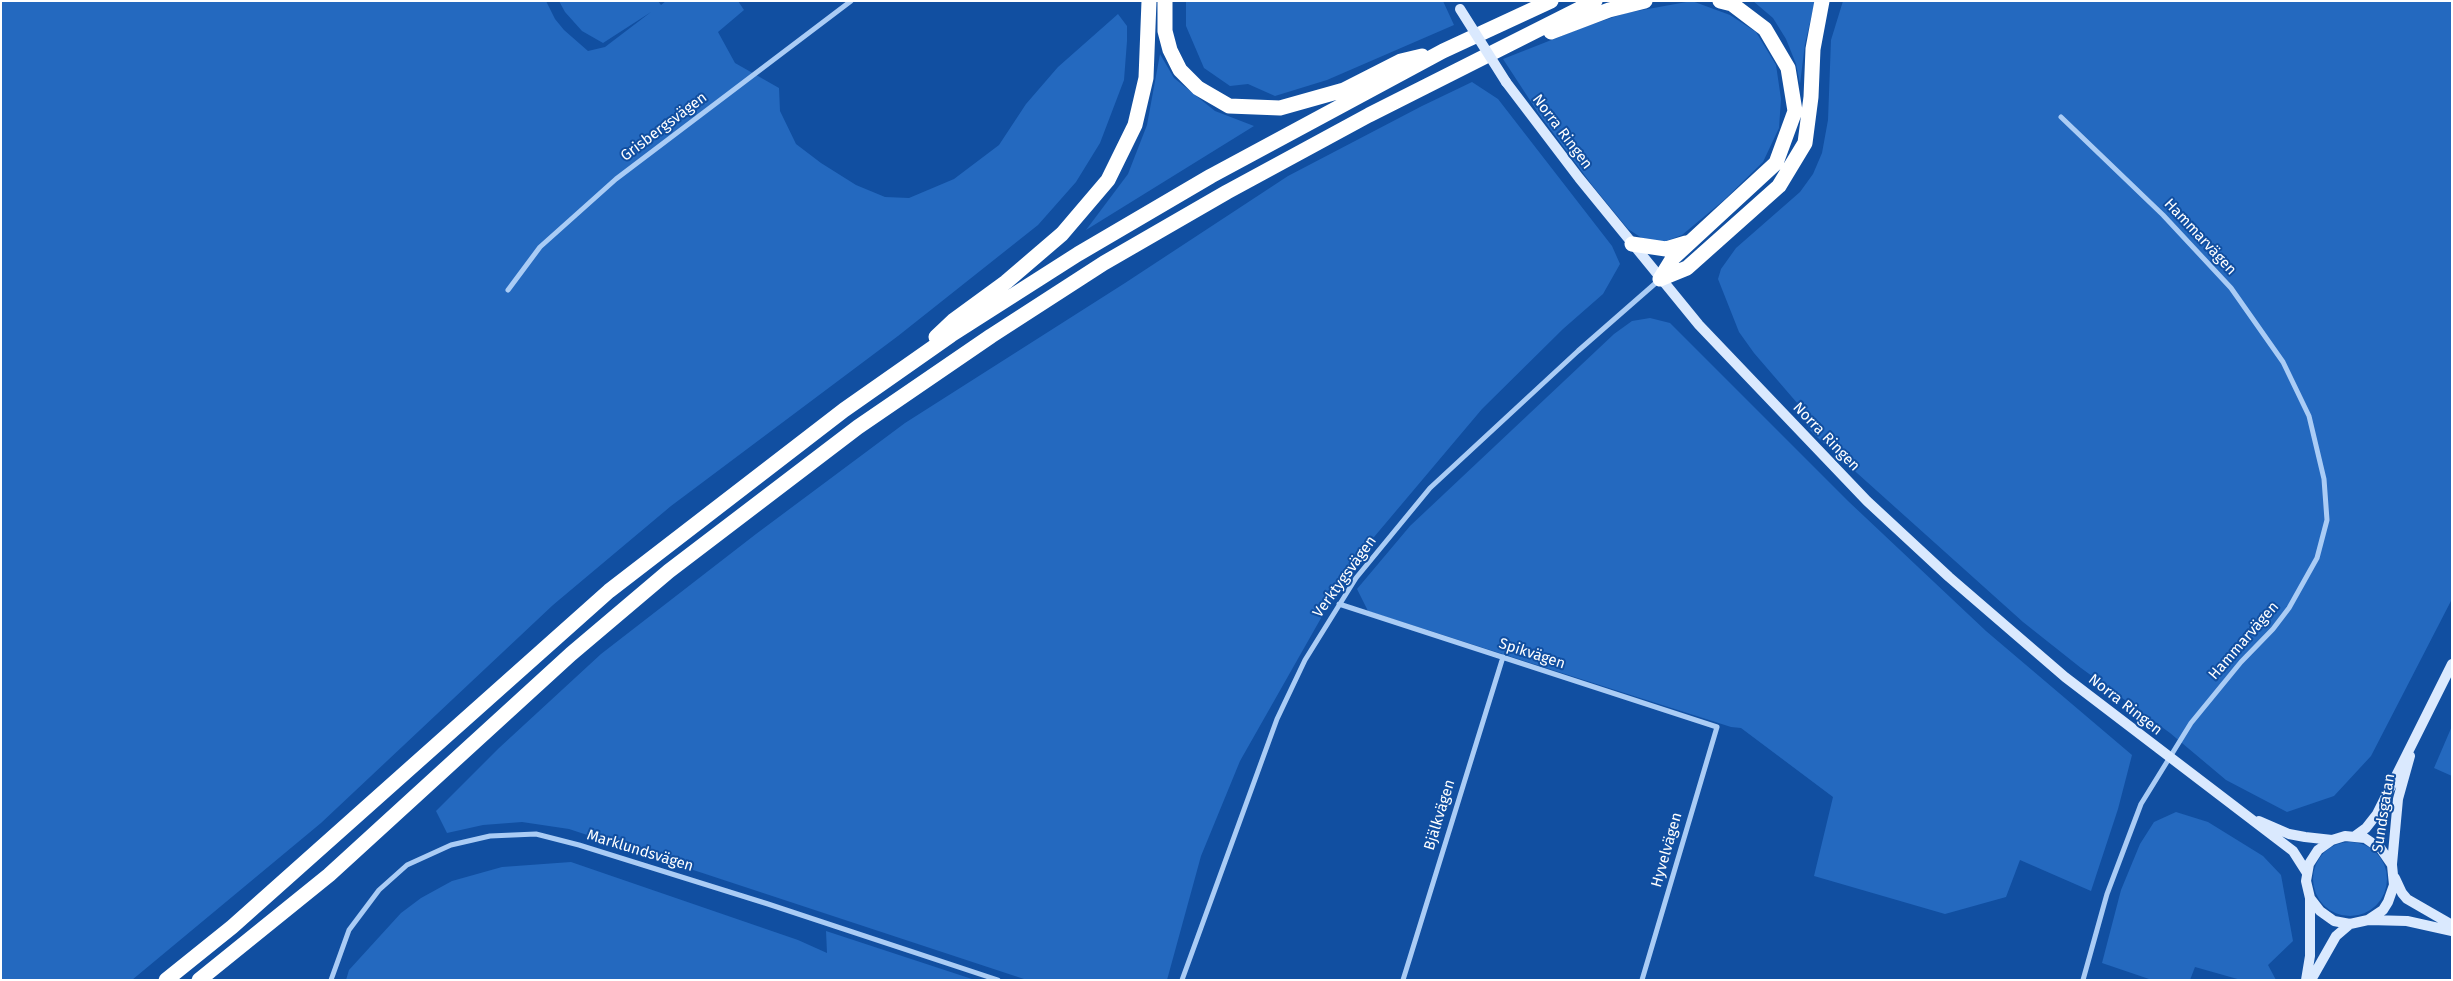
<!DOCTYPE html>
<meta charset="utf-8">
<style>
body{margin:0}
#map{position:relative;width:2453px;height:981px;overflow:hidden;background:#114fa1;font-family:"Fira Sans",sans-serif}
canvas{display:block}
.frame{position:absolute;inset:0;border:2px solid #fff;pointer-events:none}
</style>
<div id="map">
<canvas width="2453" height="981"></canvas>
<div class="frame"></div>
</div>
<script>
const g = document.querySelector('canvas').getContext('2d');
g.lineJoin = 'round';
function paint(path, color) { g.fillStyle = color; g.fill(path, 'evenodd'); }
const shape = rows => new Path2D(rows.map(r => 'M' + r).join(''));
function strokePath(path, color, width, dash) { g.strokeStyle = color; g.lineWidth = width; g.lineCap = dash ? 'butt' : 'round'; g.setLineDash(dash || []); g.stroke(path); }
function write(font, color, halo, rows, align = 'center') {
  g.font = font + ' "Fira Sans",sans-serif'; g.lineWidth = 4; g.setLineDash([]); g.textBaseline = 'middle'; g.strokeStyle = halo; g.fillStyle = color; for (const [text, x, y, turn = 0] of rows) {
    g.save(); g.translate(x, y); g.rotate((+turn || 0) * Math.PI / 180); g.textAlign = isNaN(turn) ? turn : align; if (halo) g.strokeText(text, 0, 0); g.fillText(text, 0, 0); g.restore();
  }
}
const green = shape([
 [1,1,546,1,555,19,564,30,588,51,605,47,651,12,603,43,582,31,565,12,559,1,658,1,661,5,666,1,738,1,744,10,718,32,735,63,779,88,780,111,796,144,821,163,856,185,885,197,909,198,954,179,999,145,1026,104,1058,67,1118,14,1127,26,1127,41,1124,80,1100,143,1076,182,1038,225,898,336,671,506,553,605,321,823,132,980,1,980],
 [1186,1,1443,1,1454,25,1327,80,1275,96,1248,84,1230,86,1204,68,1186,26],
 [1692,1,1730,15,1756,32,1776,65,1781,99,1779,128,1763,162,1724,200,1682,235,1661,243,1648,242,1628,229,1592,185,1539,114,1503,59,1587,26,1626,13],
 [1753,1,1815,1,1805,44,1800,84,1796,64,1786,39,1773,18],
 [1843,1,2452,1,2452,599,2371,756,2334,796,2287,812,2226,780,2170,733,2081,668,2023,622,1818,438,1809,429,1804,411,1754,353,1739,332,1718,279,1721,269,1736,248,1800,192,1813,174,1822,153,1828,120,1831,40],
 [1160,54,1174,78,1215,111,1254,126,1086,230,1128,174,1147,125],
 [1472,82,1498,99,1612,246,1620,264,1603,294,1563,329,1482,409,1369,543,1329,604,1240,761,1201,856,1167,980,1027,980,569,829,522,822,483,825,447,833,436,811,499,748,601,654,756,534,905,423,1125,283,1288,176,1422,106],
 [1650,318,1670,323,1848,501,1986,631,2132,755,2118,809,2091,891,2020,860,2006,897,1945,914,1814,876,1833,797,1741,728,1731,727,1368,611,1357,589,1410,526,1614,334,1632,321],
 [2452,726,2452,776,2434,768],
 [2176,812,2208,822,2263,856,2281,875,2293,941,2268,965,2276,980,2241,980,2195,967,2190,980,2152,980,2102,963,2121,890,2140,844,2154,822],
 '2313 879a37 37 0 1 1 74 0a37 37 0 1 1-74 0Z',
 [571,862,798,940,827,953,826,931,975,980,346,980,349,970,401,913,421,898,452,881,502,867]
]);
const street = shape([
 [2061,117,2163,215,2231,288,2283,362,2309,416,2324,479,2327,520,2317,558,2289,608,2273,629,2241,662,2191,723,2141,804,2107,894,2083,980],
 [508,290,540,247,616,179,851,1],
 [1339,604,1717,727,1642,980],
 [331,980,349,930,379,890,407,865,451,845,490,836,536,834,579,845,768,904,998,980],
 [1182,980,1277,719,1305,660,1356,578,1430,488,1578,351,1658,281],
 [1403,980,1503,657]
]);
const secondary = shape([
 [1506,82,1579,178,1699,325,1867,501,1949,577,2065,677,2293,851,2307,873],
 [2259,821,2289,834,2305,837,2332,840,2345,836,2365,838,2381,849,2392,865,2394,885,2388,902,2383,910,2368,920,2350,924,2334,921,2320,911,2310,898,2306,881,2309,864,2318,850,2332,840],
 [2355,836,2366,828,2377,814,2452,664],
 [2392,864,2398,799,2410,756],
 [2395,878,2402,893,2407,899,2452,925],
 [2369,920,2407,921,2452,931],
 [2306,980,2310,956,2310,899],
 [2311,980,2336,936,2350,924]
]);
const highway = shape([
 [1165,1,1165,31,1170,50,1180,70,1198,88,1229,106,1280,108,1344,90,1401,61,1422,56],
 [1551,32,1609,10,1645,1],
 [1632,244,1666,249,1686,243],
 [1660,279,1673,258,1776,163,1795,111,1788,68,1765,29,1732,4,1720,1],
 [1660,279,1687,268,1779,186,1805,143,1811,97,1813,49,1822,1],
 [936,337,954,320,1006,282,1062,234,1108,180,1135,125,1146,78,1149,1],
 [166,980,232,927,609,591,844,410,951,335,1078,254,1211,176,1443,51,1551,1],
 [199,980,329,875,571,654,669,571,858,427,991,336,1104,263,1227,192,1369,115,1595,1]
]);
const secondaryBridge = shape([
 [1460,9,1506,82]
]);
const streetNames = [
 ["Grisbergsvägen",664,127,-37],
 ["Norra Ringen",1562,132,53],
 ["Hammarvägen",2200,237,47],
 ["Norra Ringen",1826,437,46],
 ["Verktygsvägen",1345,577,-54],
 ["Hammarvägen",2244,641,-49],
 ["Spikvägen",1532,654,18],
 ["Norra Ringen",2125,705,38],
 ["Sundsgatan",2384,813,-81],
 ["Bjälkvägen",1440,815,-73],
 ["Hyvelvägen",1667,850,-74],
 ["Marklundsvägen",640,851,17]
];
paint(green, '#2469bf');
strokePath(street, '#aaccf5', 5);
strokePath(secondary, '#dae9fe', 10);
strokePath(highway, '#fff', 15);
strokePath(secondaryBridge, '#dae9fe', 10);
write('15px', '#fff', '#114fa1', streetNames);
</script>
